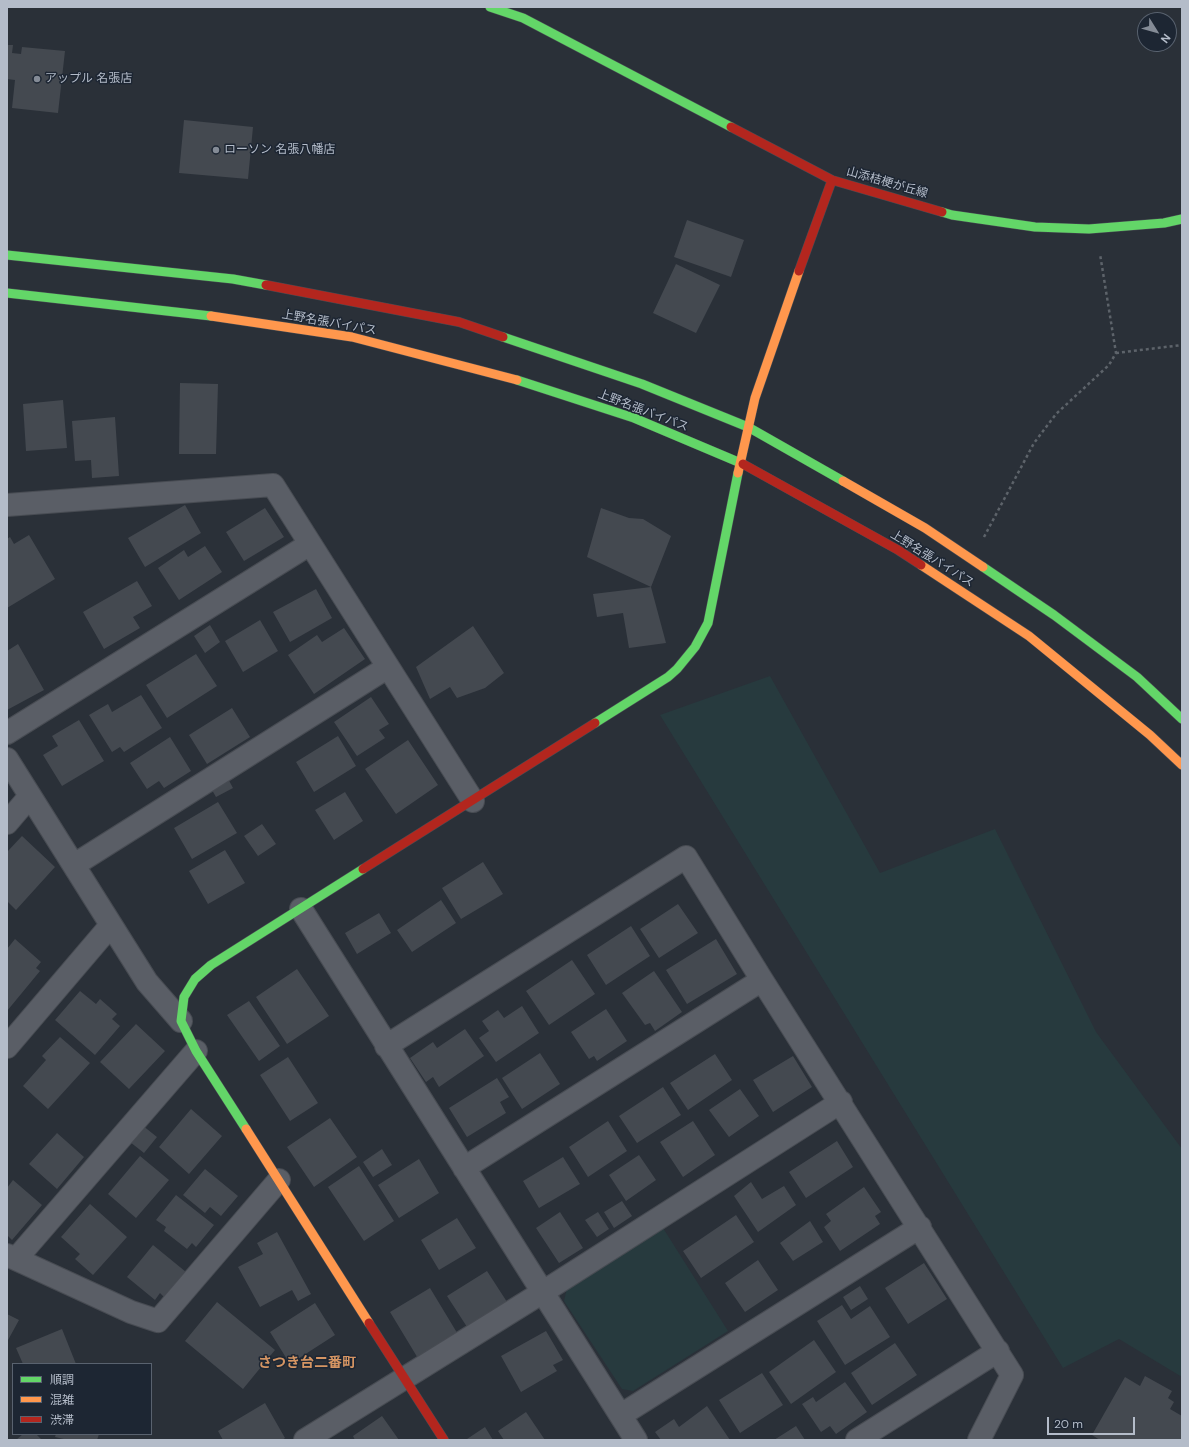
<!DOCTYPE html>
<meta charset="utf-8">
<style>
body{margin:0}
#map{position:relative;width:1189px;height:1447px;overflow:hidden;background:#2a3038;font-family:"DM Sans","Noto Sans JP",sans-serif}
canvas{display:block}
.frame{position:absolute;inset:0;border:8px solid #b4bcc9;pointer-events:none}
.legend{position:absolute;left:12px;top:1363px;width:140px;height:72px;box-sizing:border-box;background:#1d2633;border:1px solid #59626f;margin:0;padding:5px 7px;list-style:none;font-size:12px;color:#b4bcc9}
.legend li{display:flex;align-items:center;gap:8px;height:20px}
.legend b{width:20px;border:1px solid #59626f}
.north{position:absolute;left:1137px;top:12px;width:40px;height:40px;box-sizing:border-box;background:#1d2633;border:1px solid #59626f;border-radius:50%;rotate:127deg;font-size:11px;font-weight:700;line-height:16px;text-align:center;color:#b4bcc9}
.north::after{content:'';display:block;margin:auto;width:14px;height:18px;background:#848b96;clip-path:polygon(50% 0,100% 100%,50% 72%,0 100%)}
.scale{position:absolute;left:1047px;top:1417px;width:88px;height:18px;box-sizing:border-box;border:2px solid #b4bcc9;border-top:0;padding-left:5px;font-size:12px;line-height:14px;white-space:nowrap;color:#b4bcc9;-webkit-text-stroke:3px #1d2633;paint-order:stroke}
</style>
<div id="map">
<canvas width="1189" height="1447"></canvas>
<div class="frame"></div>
<ul class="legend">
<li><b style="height:5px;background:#63d668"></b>順調</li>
<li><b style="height:5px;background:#ff974d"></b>混雑</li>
<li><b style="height:5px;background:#b3261e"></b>渋滞</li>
</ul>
<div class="north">N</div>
<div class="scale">20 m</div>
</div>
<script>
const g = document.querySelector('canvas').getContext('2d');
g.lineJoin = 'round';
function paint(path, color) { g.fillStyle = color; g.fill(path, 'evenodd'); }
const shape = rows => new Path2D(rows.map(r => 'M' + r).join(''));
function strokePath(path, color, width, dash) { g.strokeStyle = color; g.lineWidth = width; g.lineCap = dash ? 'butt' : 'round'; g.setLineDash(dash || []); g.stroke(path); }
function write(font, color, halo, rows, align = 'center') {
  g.font = font + ' "DM Sans","Noto Sans JP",sans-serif'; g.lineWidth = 3; g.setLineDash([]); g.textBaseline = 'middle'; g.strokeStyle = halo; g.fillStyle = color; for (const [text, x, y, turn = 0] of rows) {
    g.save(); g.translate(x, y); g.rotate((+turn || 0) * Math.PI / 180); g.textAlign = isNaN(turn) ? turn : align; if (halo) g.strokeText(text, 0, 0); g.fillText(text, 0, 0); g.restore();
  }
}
const green = shape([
 [770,676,880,873,995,829,1096,1032,1182,1149,1182,1377,1119,1339,1063,1368,660,715],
 [663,1228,728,1331,633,1391,622,1389,564,1301,567,1288]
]);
const building = shape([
 [7,45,13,45,12,53,21,54,22,47,65,51,58,113,12,108,15,80,7,79],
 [184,120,253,127,248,179,179,173],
 [687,220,744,240,731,277,674,257],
 [676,264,720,285,696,333,653,313],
 [180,383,218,384,216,454,179,454],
 [63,400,67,448,26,451,23,404],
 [115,417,119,476,92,478,91,460,75,461,72,421],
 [185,505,201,533,145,567,128,538],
 [265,508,284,537,244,561,226,532],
 [601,508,629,518,643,519,671,536,651,587,587,557],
 [29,535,55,579,7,608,7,539,10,537,14,544],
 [205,546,222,572,179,600,158,568,184,550,188,557],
 [137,581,152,606,133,617,140,628,104,649,83,612],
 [651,587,666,643,629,648,623,613,597,617,593,594],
 [316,589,332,618,290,642,273,612],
 [260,620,278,651,243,672,225,641],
 [210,625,220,642,205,653,194,636],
 [473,626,504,673,485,688,457,698,450,687,430,699,416,667],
 [344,628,365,659,314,694,288,655,317,635,322,642],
 [18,644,44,690,7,710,7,651],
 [196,654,217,686,167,718,146,685],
 [141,695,162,728,124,752,120,747,112,752,89,715,108,704,112,712],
 [371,697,389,724,379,730,385,738,357,756,334,722],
 [232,708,250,737,207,764,189,735],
 [79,720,104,761,62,786,43,755,58,746,52,736],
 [338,736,356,766,314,792,296,762],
 [170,737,191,771,164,788,159,781,147,789,130,763],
 [408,740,438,785,396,814,365,769],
 [225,773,233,788,216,797,208,783],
 [345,792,363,821,334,840,315,810],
 [218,802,237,833,192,859,174,828],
 [262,824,276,844,258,856,244,836],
 [22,836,55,867,16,910,7,901,7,852],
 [225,850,245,883,208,904,189,871],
 [483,862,503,894,461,919,442,888],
 [441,900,456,923,412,952,397,930],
 [678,904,698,933,659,958,640,929],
 [379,913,391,933,357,954,345,933],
 [631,926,650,956,606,985,587,955],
 [15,939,41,962,36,968,40,971,7,1011,7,949],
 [716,939,737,974,687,1004,666,970],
 [572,960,595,994,549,1025,526,991],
 [297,969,329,1016,287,1044,256,997],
 [654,971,682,1012,655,1031,650,1023,645,1025,622,993],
 [80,991,96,1004,100,999,117,1014,112,1019,120,1026,95,1055,55,1020],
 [249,1001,280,1046,259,1061,227,1015],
 [522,1006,539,1033,496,1062,479,1038,489,1031,482,1021,498,1010,504,1018],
 [606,1009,627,1041,597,1061,594,1056,589,1059,571,1032],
 [136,1024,165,1051,129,1089,100,1062],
 [465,1029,484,1056,439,1087,433,1077,426,1082,410,1058,433,1042,437,1048],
 [60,1037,90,1063,48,1109,23,1086,46,1060,42,1056],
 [540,1053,560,1084,522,1109,502,1078],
 [715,1054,732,1080,688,1110,670,1083],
 [793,1056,812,1087,773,1112,753,1080],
 [288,1057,318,1103,290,1121,260,1075],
 [497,1078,509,1097,500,1102,506,1113,467,1137,449,1108],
 [663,1087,681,1115,637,1143,619,1116],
 [740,1089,759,1116,729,1137,709,1110],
 [191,1109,222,1136,189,1174,159,1147],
 [330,1118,357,1157,314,1187,287,1147],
 [608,1121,627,1151,588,1177,569,1147],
 [693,1121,715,1155,683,1177,660,1142],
 [142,1125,157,1137,144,1153,130,1142],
 [57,1133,84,1157,57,1189,29,1164],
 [837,1141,853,1167,806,1198,789,1172],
 [382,1149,392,1165,373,1177,363,1162],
 [639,1155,656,1180,626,1201,609,1175],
 [140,1156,169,1180,136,1218,108,1194],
 [563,1157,580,1184,539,1208,523,1181],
 [419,1159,439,1193,399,1218,378,1185],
 [359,1166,394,1221,364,1241,328,1187],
 [205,1169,238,1196,221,1216,210,1207,205,1213,183,1195],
 [13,1180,42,1205,12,1240,7,1235,7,1188],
 [751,1182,762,1199,784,1186,796,1205,758,1232,734,1196],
 [864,1187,881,1212,875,1216,880,1224,840,1251,824,1227,831,1221,826,1214],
 [176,1195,214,1225,196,1247,192,1243,187,1249,164,1231,166,1227,156,1220],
 [622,1201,632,1216,614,1228,604,1212],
 [90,1204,127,1237,93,1275,75,1259,80,1254,61,1237],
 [560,1212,583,1248,559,1263,536,1228],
 [598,1212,609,1229,597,1237,585,1220],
 [736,1215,754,1242,701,1278,683,1251],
 [457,1218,476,1248,439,1270,421,1240],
 [810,1221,823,1242,793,1261,780,1243],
 [277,1232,311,1294,298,1301,292,1290,260,1307,238,1267,263,1254,257,1243],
 [153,1245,186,1272,165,1298,160,1293,155,1300,127,1277],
 [758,1260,778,1290,745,1312,725,1283],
 [924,1263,947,1299,908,1324,885,1288],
 [487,1271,509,1305,469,1330,447,1296],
 [860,1286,868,1299,851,1310,843,1297],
 [430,1288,459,1336,419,1360,390,1312],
 [217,1302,275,1350,243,1389,185,1341],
 [315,1303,335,1335,290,1364,270,1332],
 [842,1305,851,1319,870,1306,890,1337,845,1365,817,1321],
 [7,1314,19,1320,7,1342],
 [62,1329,76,1364,23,1364,16,1348],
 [546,1331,563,1360,553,1365,557,1371,521,1392,501,1356],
 [814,1340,836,1372,791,1404,769,1372],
 [895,1343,917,1375,872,1405,851,1373],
 [762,1373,783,1405,740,1433,719,1400],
 [1145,1376,1172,1391,1168,1398,1174,1402,1170,1409,1182,1416,1182,1440,1100,1440,1092,1435,1125,1377,1140,1386],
 [845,1382,867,1412,836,1434,830,1426,821,1432,802,1404,813,1397,816,1402],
 [265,1403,285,1438,282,1440,223,1440,218,1431],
 [707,1406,730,1440,661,1440,655,1432,674,1419,679,1427],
 [526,1412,545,1440,504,1440,498,1431],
 [382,1416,399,1440,355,1440,353,1436],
 [796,1426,805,1440,774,1440],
 [485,1427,493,1440,468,1440,467,1439],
 [23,1434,36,1434,42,1440,16,1440],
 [56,1434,99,1434,97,1440,68,1440,55,1437]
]);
const path = shape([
 [1116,353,1182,345],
 [984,537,1034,443,1056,414,1109,365,1116,353,1100,254]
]);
const street = shape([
 [7,505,273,485,473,801],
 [7,733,310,544],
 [7,759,147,982,181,1021],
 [7,823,30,796],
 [74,865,388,667],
 [301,909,636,1440],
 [386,1046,686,857,762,980,1012,1375,979,1440],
 [7,1047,111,925],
 [464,1168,762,980],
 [7,1255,131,1312,158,1321,279,1180],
 [16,1259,196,1051],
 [621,1415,920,1227],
 [305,1440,543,1292,841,1102],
 [857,1440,998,1351]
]);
const fast = shape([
 [490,7,523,18,731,127],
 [942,212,952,215,1035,227,1089,229,1164,223,1182,219],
 [7,255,233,279,266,285],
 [7,293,211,316],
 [503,337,642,384,748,427,843,481],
 [517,380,634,418,743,464],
 [983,567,1054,615,1137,677,1182,719],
 [595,723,668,677,677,669,695,647,708,623,738,473],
 [246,1129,196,1051,181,1021,184,997,195,979,211,965,363,869]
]);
const slow = shape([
 [211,316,352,337,517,380],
 [738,473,755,398,799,271],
 [843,481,925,528,983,567],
 [921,565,1029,636,1150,735,1182,765],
 [246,1129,369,1323]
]);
const jam = shape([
 [731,127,832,180,942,212],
 [799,271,832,180],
 [266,285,459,322,503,337],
 [743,464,898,550,921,565],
 [363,869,595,723],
 [369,1323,444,1440]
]);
const markers = [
 [37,79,4,"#848b96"],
 [216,150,4,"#848b96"]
];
const poiNames = [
 ["アップル 名張店",45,79],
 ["ローソン 名張八幡店",224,150]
];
const streetNames = [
 ["山添桔梗が丘線",887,183,16],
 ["上野名張バイパス",329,323,10],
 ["上野名張バイパス",643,411,21],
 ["上野名張バイパス",932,559,32]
];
const quarterNames = [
 ["さつき台二番町",307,1363]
];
paint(green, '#273a3e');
paint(building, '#444950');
strokePath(street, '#484c53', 24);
strokePath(fast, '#484c53', 10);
strokePath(slow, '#484c53', 10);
strokePath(jam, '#484c53', 10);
strokePath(path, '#5d636a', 2.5, [3, 3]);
strokePath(street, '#5a5e66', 22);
strokePath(fast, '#63d668', 9);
strokePath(slow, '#ff974d', 9);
strokePath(jam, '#b3261e', 9);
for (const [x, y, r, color] of markers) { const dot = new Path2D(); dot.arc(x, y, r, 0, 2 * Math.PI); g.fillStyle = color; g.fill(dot); strokePath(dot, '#1d2633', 1.5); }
write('12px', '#b4bcc9', '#1d2633', poiNames, 'left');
write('12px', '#b4bcc9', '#1d2633', streetNames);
write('bold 14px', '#d59563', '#1d2633', quarterNames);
</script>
